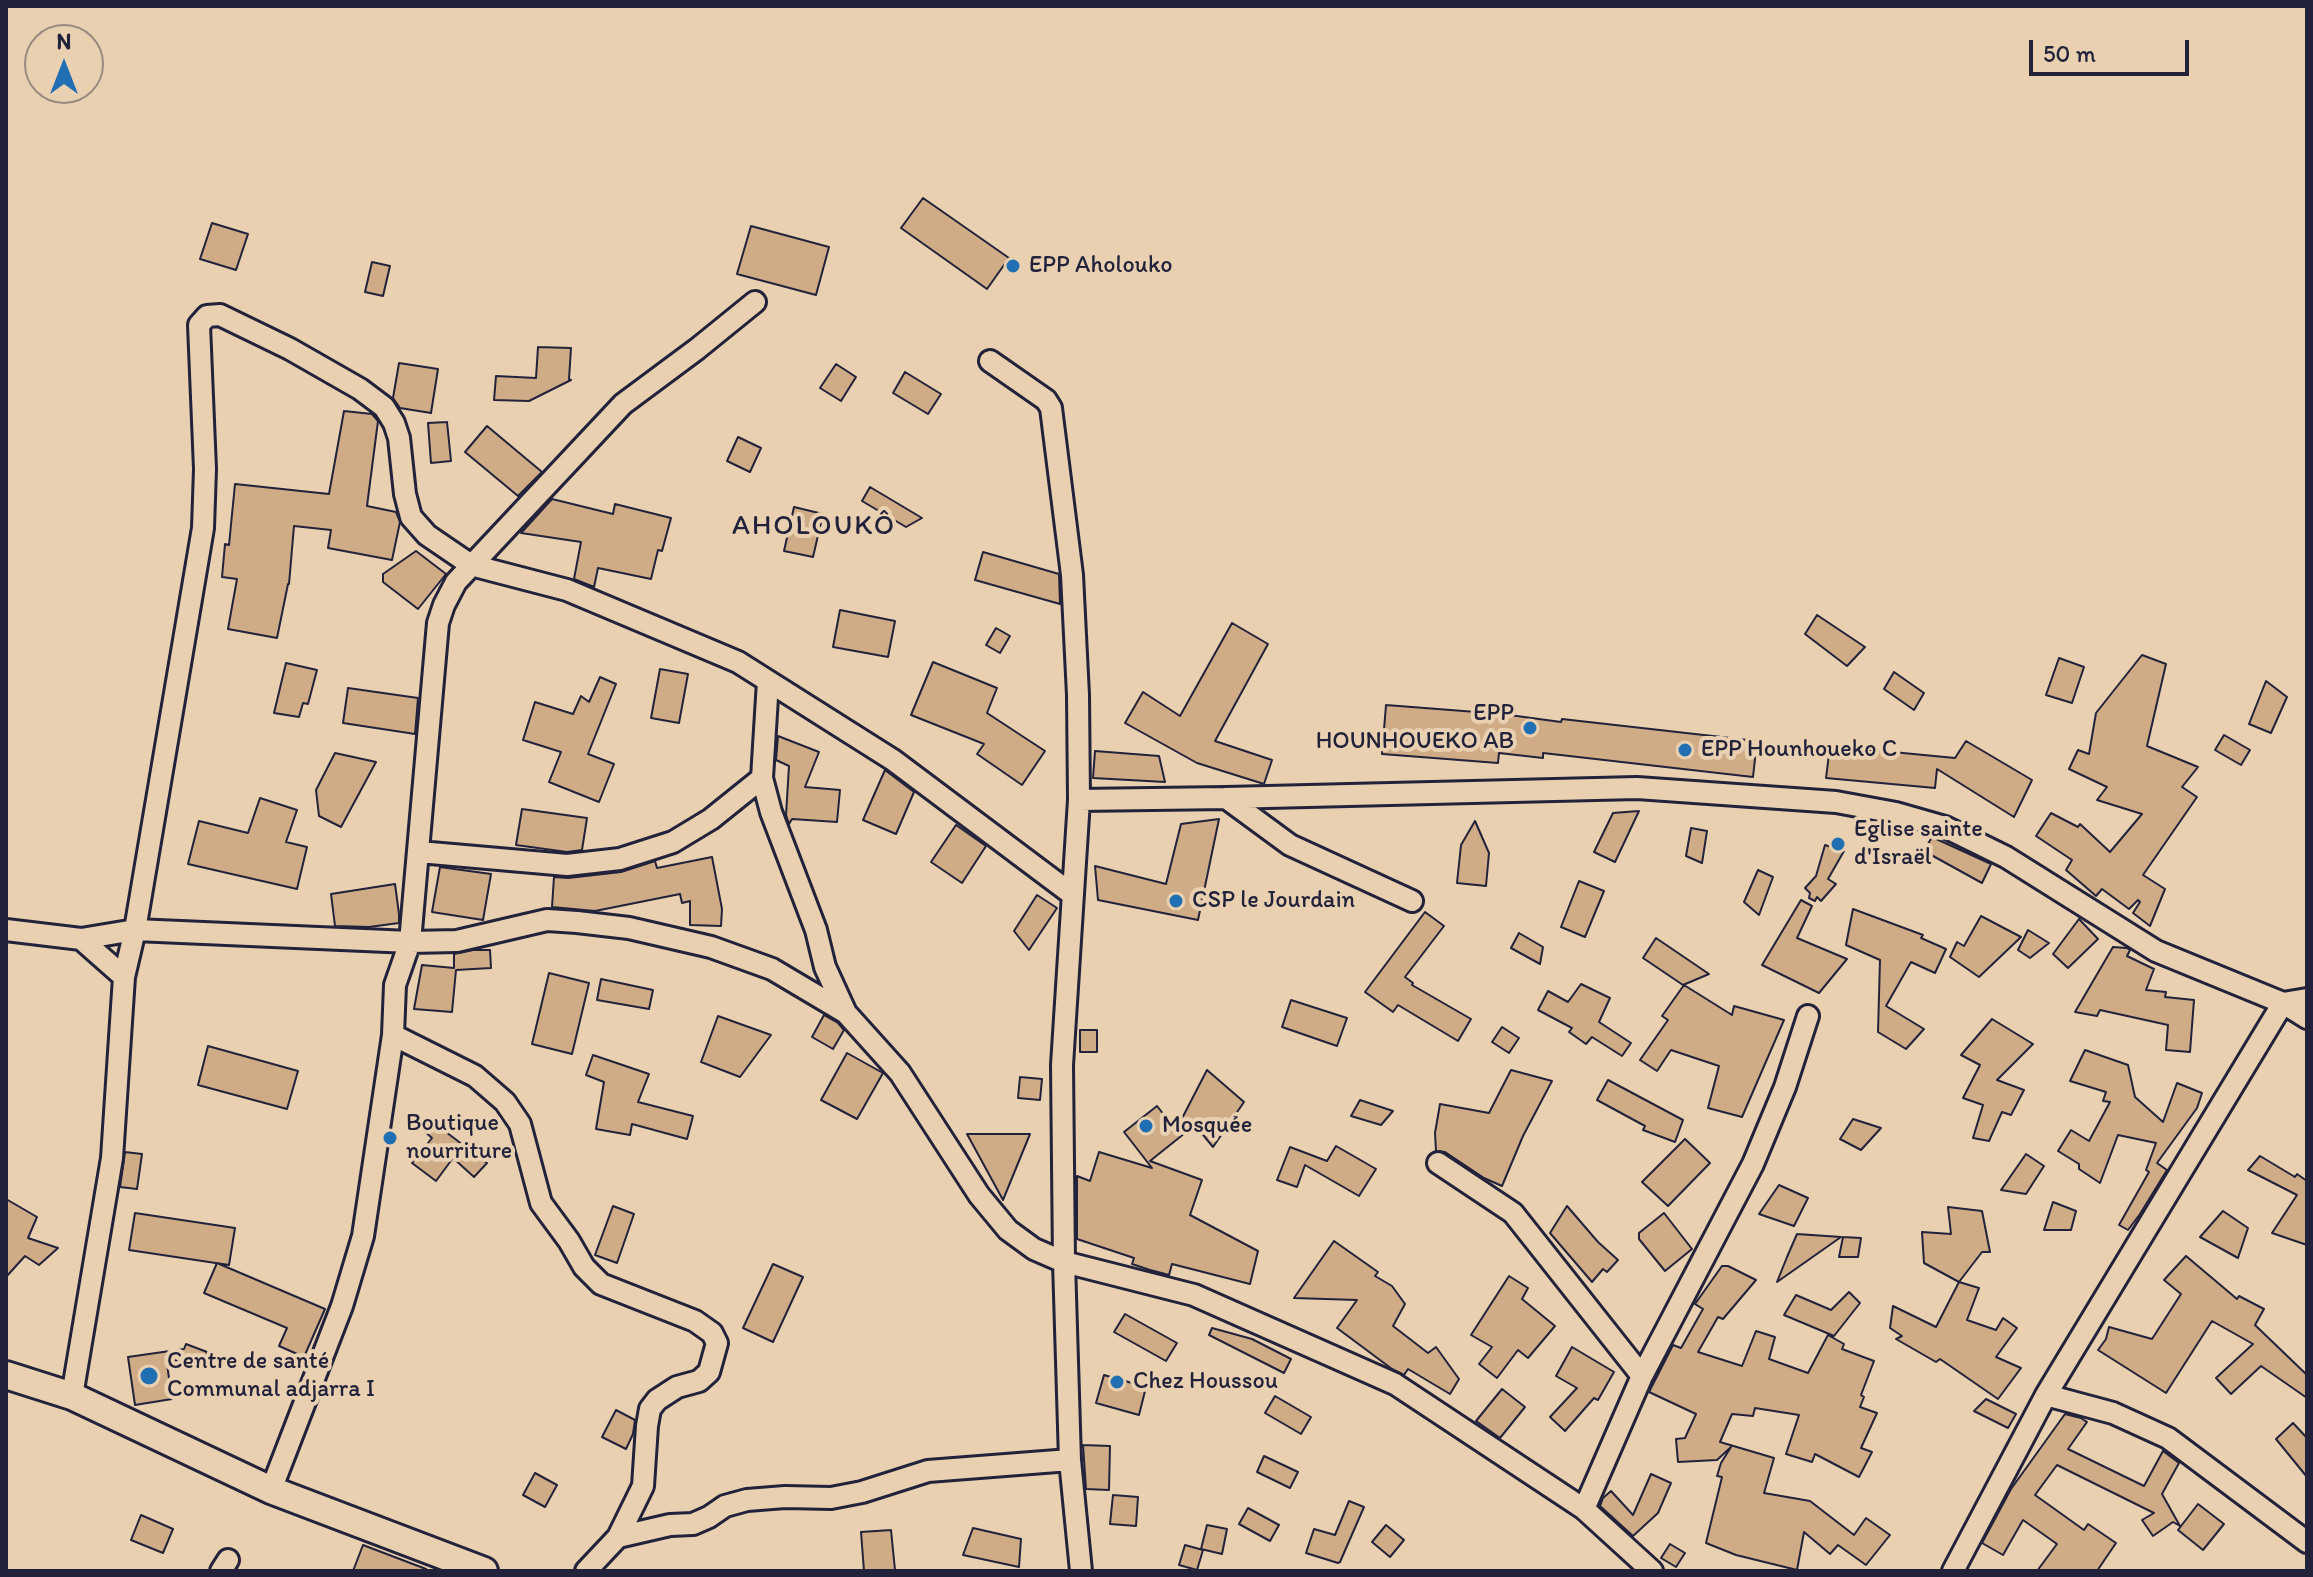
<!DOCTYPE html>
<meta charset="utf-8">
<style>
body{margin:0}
#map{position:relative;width:2313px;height:1577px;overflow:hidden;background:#e9d0b1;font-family:Itim,sans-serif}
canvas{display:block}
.frame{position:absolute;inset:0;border:8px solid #22223b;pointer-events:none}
.north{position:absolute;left:24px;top:24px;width:80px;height:80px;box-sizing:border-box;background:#e9d0b1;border:2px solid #998a82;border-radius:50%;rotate:0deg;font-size:22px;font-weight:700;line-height:32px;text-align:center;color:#22223b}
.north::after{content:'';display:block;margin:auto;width:28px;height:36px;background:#1f6fb2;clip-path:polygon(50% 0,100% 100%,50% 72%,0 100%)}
.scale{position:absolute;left:2029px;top:40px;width:160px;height:36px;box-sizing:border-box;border:4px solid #22223b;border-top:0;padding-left:10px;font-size:24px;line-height:28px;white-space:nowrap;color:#22223b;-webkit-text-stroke:6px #e9d0b1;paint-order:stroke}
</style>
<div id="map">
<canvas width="2313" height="1577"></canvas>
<div class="frame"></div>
<div class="north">N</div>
<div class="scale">50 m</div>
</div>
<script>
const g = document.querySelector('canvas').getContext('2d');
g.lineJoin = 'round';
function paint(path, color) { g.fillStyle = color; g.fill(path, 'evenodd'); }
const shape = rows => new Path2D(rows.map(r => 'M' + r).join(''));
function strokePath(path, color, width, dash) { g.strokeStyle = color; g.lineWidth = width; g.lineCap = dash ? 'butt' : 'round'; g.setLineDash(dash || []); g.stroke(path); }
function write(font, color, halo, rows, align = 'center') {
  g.font = font + ' Itim,sans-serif'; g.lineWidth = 8; g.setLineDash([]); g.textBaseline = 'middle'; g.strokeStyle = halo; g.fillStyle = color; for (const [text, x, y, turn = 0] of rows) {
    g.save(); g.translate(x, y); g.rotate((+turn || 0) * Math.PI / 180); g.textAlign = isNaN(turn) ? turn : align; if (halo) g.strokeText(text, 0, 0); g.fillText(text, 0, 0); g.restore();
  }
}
const building = shape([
 [923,198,1009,258,987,289,901,228,923,198],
 [212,223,248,234,236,270,200,259,212,223],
 [751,226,829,247,816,295,737,274,751,226],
 [372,262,390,266,383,296,365,292,372,262],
 [538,347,571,348,569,379,571,380,529,401,494,400,496,376,536,378,538,347],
 [399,363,438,369,431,413,400,408,393,398,399,363],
 [836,364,856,377,841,401,820,388,836,364],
 [905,372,941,394,928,414,893,393,905,372],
 [344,411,372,414,378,421,367,506,396,512,400,522,392,560,328,548,331,530,294,526,289,584,288,584,277,638,228,629,237,579,222,577,225,544,229,545,235,484,329,494,344,411],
 [447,422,451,461,431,463,428,423,447,422],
 [487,426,542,472,518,496,465,452,487,426],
 [738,437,761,448,750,472,727,461,738,437],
 [870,487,922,518,906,527,862,501,870,487],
 [552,499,613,514,615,504,671,518,662,551,658,550,651,579,598,568,594,587,574,579,581,542,521,533,552,499],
 [794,507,823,514,813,557,784,551,794,507],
 [416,551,446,574,418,609,383,582,383,574,416,551],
 [983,552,1059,574,1060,604,975,580,983,552],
 [840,610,895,621,888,657,833,647,840,610],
 [1817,615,1865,647,1847,666,1805,634,1817,615],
 [1232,623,1268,644,1215,741,1272,760,1264,784,1197,763,1125,723,1143,692,1180,716,1232,623],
 [996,628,1010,636,1000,653,986,645,996,628],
 [2142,655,2166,664,2147,746,2198,767,2182,787,2197,797,2143,875,2165,889,2150,926,2133,913,2140,902,2138,900,2129,909,2102,889,2096,896,2066,870,2072,860,2036,836,2051,813,2078,827,2080,824,2110,852,2142,814,2097,800,2107,787,2069,769,2078,750,2089,754,2096,713,2142,655],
 [2059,658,2084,667,2072,703,2046,695,2059,658],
 [933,662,997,688,987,713,1045,751,1022,785,977,754,984,744,911,715,933,662],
 [286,663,317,670,308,704,303,703,299,717,274,713,286,663],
 [660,669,688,674,679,723,651,718,660,669],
 [1894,672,1924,693,1914,710,1884,689,1894,672],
 [600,677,616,684,588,754,614,764,599,802,549,782,561,752,523,740,535,702,573,714,581,696,589,702,600,677],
 [2266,681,2287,697,2271,733,2249,724,2266,681],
 [348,688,418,698,415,734,343,723,348,688],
 [1386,705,1502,714,1561,722,1562,719,1757,741,1753,777,1543,753,1543,758,1499,753,1498,763,1382,754,1386,705],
 [2224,735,2250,750,2241,765,2215,750,2224,735],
 [778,736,819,752,805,787,840,790,837,822,792,819,789,824,786,815,789,766,776,760,778,736],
 [1966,741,2032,780,2014,817,1937,769,1935,788,1826,778,1830,746,1955,758,1966,741],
 [1095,751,1159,756,1165,782,1093,778,1095,751],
 [335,753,376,762,341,827,319,816,316,790,335,753],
 [885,770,914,792,896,834,863,820,885,770],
 [260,798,297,810,286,842,307,847,297,889,188,864,199,821,248,833,260,798],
 [522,809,587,818,582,850,567,852,516,845,522,809],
 [1639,811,1615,862,1594,852,1613,813,1639,811],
 [1219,819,1198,920,1098,900,1095,866,1166,884,1181,824,1219,819],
 [1475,821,1489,853,1486,886,1457,883,1461,845,1475,821],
 [956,825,986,846,962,883,931,862,956,825],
 [1691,828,1707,831,1702,863,1686,856,1691,828],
 [1932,837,1991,864,1982,883,1924,851,1932,837],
 [1825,845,1844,851,1828,879,1836,884,1821,901,1817,897,1815,901,1809,898,1810,893,1805,888,1816,876,1825,845],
 [712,857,722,909,721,926,690,925,690,901,682,903,680,894,595,911,552,907,554,877,568,878,621,872,655,861,657,868,712,857],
 [440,867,491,874,483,920,432,912,440,867],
 [1758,870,1773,877,1759,915,1744,902,1758,870],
 [1579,881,1604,891,1585,937,1561,927,1579,881],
 [395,884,399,914,399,923,369,927,335,926,331,894,395,884],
 [1037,895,1057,908,1029,950,1014,931,1037,895],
 [1801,900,1812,906,1797,938,1847,959,1819,993,1762,965,1801,900],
 [1853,909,1923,935,1921,938,1946,949,1935,973,1911,962,1886,1006,1924,1029,1906,1049,1878,1032,1880,960,1846,945,1853,909],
 [1425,912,1444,926,1405,977,1413,983,1412,985,1471,1019,1458,1041,1398,1005,1393,1012,1365,992,1425,912],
 [1981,916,2021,937,1979,977,1950,957,1957,942,1964,946,1981,916],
 [2079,919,2098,939,2068,968,2053,954,2079,919],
 [2028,930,2049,943,2030,958,2018,950,2028,930],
 [1519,933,1543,947,1540,964,1511,948,1519,933],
 [1656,938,1709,974,1683,985,1643,958,1656,938],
 [2113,947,2127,948,2130,950,2127,956,2154,969,2146,990,2166,992,2165,997,2194,1000,2190,1052,2166,1050,2168,1025,2100,1010,2097,1016,2075,1012,2113,947],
 [473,950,490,950,491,968,456,970,452,1012,414,1009,422,965,454,968,454,954,473,950],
 [549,973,589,983,572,1054,532,1044,549,973],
 [601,979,653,990,649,1009,597,1000,601,979],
 [1581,984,1610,998,1599,1022,1631,1043,1622,1056,1592,1037,1586,1044,1569,1032,1572,1028,1538,1010,1548,991,1568,1002,1581,984],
 [1684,985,1732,1015,1734,1006,1784,1020,1742,1117,1708,1108,1719,1066,1671,1050,1657,1071,1640,1060,1668,1020,1662,1016,1684,985],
 [1291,1000,1347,1018,1337,1046,1282,1027,1291,1000],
 [824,1015,838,1023,844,1030,833,1049,812,1037,824,1015],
 [718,1016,771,1035,740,1077,701,1062,718,1016],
 [1992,1019,2033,1044,1997,1080,2024,1090,2011,1115,2002,1112,1989,1141,1973,1138,1983,1105,1963,1098,1980,1065,1961,1055,1992,1019],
 [1502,1027,1519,1038,1509,1053,1492,1042,1502,1027],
 [1080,1030,1097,1030,1097,1052,1080,1052,1080,1030],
 [208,1046,298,1071,287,1109,198,1085,208,1046],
 [2085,1050,2128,1065,2135,1097,2163,1122,2177,1083,2202,1093,2197,1108,2157,1163,2167,1170,2140,1214,2128,1230,2119,1225,2149,1172,2146,1170,2156,1143,2118,1135,2100,1183,2079,1169,2079,1164,2058,1151,2071,1130,2089,1141,2110,1102,2103,1101,2106,1092,2070,1081,2085,1050],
 [847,1053,883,1073,857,1119,821,1100,847,1053],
 [593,1055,649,1074,638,1102,693,1116,687,1139,632,1124,630,1135,596,1129,604,1082,586,1075,593,1055],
 [1207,1070,1244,1102,1213,1147,1195,1125,1150,1161,1202,1180,1190,1215,1258,1251,1250,1284,1172,1264,1169,1275,1150,1270,1132,1264,1134,1258,1077,1239,1077,1176,1090,1181,1099,1152,1152,1168,1124,1132,1157,1106,1176,1130,1207,1070],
 [1511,1070,1552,1081,1523,1136,1502,1186,1484,1178,1445,1152,1436,1151,1435,1133,1440,1104,1489,1113,1511,1070],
 [1020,1077,1042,1079,1040,1100,1018,1098,1020,1077],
 [1608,1080,1683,1120,1675,1142,1643,1130,1645,1126,1597,1100,1608,1080],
 [1360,1100,1393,1111,1381,1125,1351,1116,1360,1100],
 [1853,1119,1881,1128,1861,1150,1840,1139,1853,1119],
 [430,1120,487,1163,474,1177,453,1158,436,1181,412,1163,432,1138,422,1129,430,1120],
 [967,1134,1030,1134,1003,1200,967,1134],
 [1685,1139,1710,1163,1668,1206,1642,1182,1685,1139],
 [1336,1146,1376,1169,1359,1196,1305,1165,1297,1187,1277,1180,1290,1147,1327,1161,1336,1146],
 [125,1152,142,1154,137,1189,120,1187,125,1152],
 [2026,1154,2044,1166,2026,1194,2001,1190,2026,1154],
 [2260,1156,2295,1177,2297,1174,2307,1181,2307,1245,2272,1233,2297,1195,2248,1170,2260,1156],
 [1779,1185,1808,1198,1794,1226,1759,1214,1779,1185],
 [6,1199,37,1217,28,1238,58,1248,39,1265,25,1256,6,1277,6,1199],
 [2053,1202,2076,1211,2071,1230,2044,1230,2053,1202],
 [613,1206,634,1214,617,1263,595,1255,613,1206],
 [1567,1206,1598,1242,1618,1260,1607,1272,1603,1269,1592,1282,1550,1233,1567,1206],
 [1948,1207,1982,1211,1990,1252,1982,1252,1959,1282,1924,1263,1922,1232,1951,1234,1948,1207],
 [2223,1211,2248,1228,2238,1258,2200,1237,2223,1211],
 [135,1213,235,1228,229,1265,129,1250,135,1213],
 [1664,1213,1692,1249,1665,1271,1639,1239,1639,1233,1664,1213],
 [1797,1234,1841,1237,1777,1282,1787,1257,1797,1234],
 [1843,1237,1861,1238,1858,1257,1839,1257,1843,1237],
 [1334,1241,1378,1272,1375,1276,1392,1286,1405,1304,1393,1326,1428,1353,1436,1347,1459,1379,1450,1394,1408,1369,1404,1375,1392,1369,1337,1328,1357,1300,1294,1298,1334,1241],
 [2186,1256,2237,1299,2239,1296,2264,1309,2255,1325,2307,1375,2307,1398,2261,1366,2231,1394,2216,1378,2253,1344,2212,1321,2166,1393,2098,1350,2106,1339,2109,1327,2152,1339,2181,1294,2164,1280,2186,1256],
 [217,1263,325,1309,304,1357,279,1346,287,1328,204,1293,217,1263],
 [773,1264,803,1277,773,1342,743,1328,773,1264],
 [1722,1266,1728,1266,1756,1280,1723,1319,1718,1317,1698,1352,1742,1366,1756,1331,1775,1337,1769,1359,1808,1373,1828,1335,1844,1344,1842,1349,1874,1361,1861,1395,1864,1397,1860,1407,1877,1413,1861,1448,1872,1452,1859,1477,1815,1454,1812,1462,1786,1454,1799,1415,1755,1408,1753,1416,1732,1414,1720,1442,1774,1458,1764,1493,1810,1501,1854,1535,1866,1518,1890,1535,1866,1565,1838,1545,1830,1554,1804,1532,1797,1570,1736,1555,1706,1543,1722,1477,1717,1476,1721,1463,1731,1447,1717,1460,1678,1462,1676,1439,1685,1438,1696,1414,1649,1392,1673,1345,1681,1348,1703,1309,1695,1304,1722,1266],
 [1509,1276,1528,1288,1522,1299,1555,1326,1528,1358,1518,1350,1497,1378,1479,1364,1492,1347,1471,1335,1509,1276],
 [1959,1282,1979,1288,1967,1320,1996,1330,2003,1318,2017,1328,1996,1357,2021,1368,1998,1399,1940,1359,1936,1362,1896,1339,1902,1336,1890,1328,1893,1306,1936,1327,1959,1282],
 [1849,1292,1860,1303,1834,1336,1784,1315,1796,1295,1831,1310,1849,1292],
 [1125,1314,1177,1343,1166,1361,1114,1332,1125,1314],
 [1212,1328,1252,1339,1291,1359,1284,1373,1209,1335,1212,1328],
 [186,1344,207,1352,201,1370,166,1357,172,1399,135,1405,128,1357,184,1349,186,1344],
 [1572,1347,1614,1372,1598,1400,1594,1398,1565,1431,1550,1417,1577,1388,1556,1376,1572,1347],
 [1104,1375,1146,1387,1139,1415,1096,1403,1104,1375],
 [1502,1389,1525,1407,1500,1438,1476,1421,1502,1389],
 [1275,1396,1311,1417,1301,1434,1265,1413,1275,1396],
 [1986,1399,2016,1414,2008,1428,1974,1411,1986,1399],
 [616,1410,635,1420,633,1434,626,1449,602,1437,616,1410],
 [2065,1414,2081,1418,2087,1422,2068,1449,2144,1486,2163,1451,2179,1463,2162,1494,2180,1526,2173,1522,2153,1536,2142,1520,2154,1513,2057,1465,2035,1495,2084,1530,2088,1524,2116,1543,2097,1571,2037,1571,2057,1544,2023,1520,2003,1555,1982,1543,2011,1489,2065,1414],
 [2293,1423,2307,1438,2307,1477,2276,1439,2293,1423],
 [1083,1445,1110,1446,1109,1490,1086,1489,1083,1445],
 [1264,1456,1298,1472,1290,1488,1257,1472,1264,1456],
 [535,1473,557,1485,545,1507,523,1495,535,1473],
 [1651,1474,1671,1483,1658,1513,1633,1536,1600,1506,1603,1498,1611,1491,1633,1515,1651,1474],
 [1113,1495,1138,1497,1136,1526,1110,1524,1113,1495],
 [1349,1501,1364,1507,1340,1562,1338,1563,1306,1553,1314,1529,1335,1535,1349,1501],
 [2198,1504,2224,1524,2203,1550,2178,1530,2198,1504],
 [1248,1508,1279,1525,1270,1541,1239,1524,1248,1508],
 [141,1515,173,1529,163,1553,131,1540,141,1515],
 [1207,1525,1227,1529,1222,1554,1201,1549,1207,1525],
 [1386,1525,1404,1540,1390,1557,1372,1542,1386,1525],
 [973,1528,1021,1539,1019,1567,963,1555,973,1528],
 [891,1530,895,1570,864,1571,861,1532,891,1530],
 [1670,1544,1685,1553,1676,1567,1661,1558,1670,1544],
 [363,1545,426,1569,425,1571,353,1571,363,1545],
 [1185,1545,1203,1550,1197,1570,1179,1565,1185,1545]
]);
const minor = shape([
 [990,361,1046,400,1051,408,1072,575,1078,695,1079,800,1062,1065,1064,1262,1070,1460,1081,1571],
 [768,681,762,778,771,812,816,930,825,967,846,1013],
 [1226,798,1290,845,1412,901],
 [1079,800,1226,798,1637,788,1836,802,1896,813,1945,827,2006,857,2156,951,2283,1003,2307,1018],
 [419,852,567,865,620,859,673,842,711,819,762,778],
 [6,930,81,939,135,930,410,942,457,941,547,920,577,922,629,928,711,947,772,969,846,1013,900,1073,979,1195,1008,1230,1034,1249,1064,1262,1194,1295,1395,1384,1584,1509,1652,1571],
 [81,939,124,977],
 [393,1035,475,1076,505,1102,520,1124,541,1203,569,1241,584,1267,601,1284,695,1321,712,1333,717,1343,709,1372,699,1381,677,1387,657,1400,650,1409,647,1426,643,1486,618,1537,586,1571],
 [1438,1163,1513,1213,1642,1376],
 [2046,1395,2113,1413,2168,1438,2307,1542],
 [72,1396,112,1158,124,977,135,930,203,528,205,469,199,325,207,316,220,315,290,349,360,389,384,407,394,423,399,438,405,494,411,517,427,535,471,565,567,590,738,662,893,760,1073,895],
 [271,1490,342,1306,363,1236,393,1035,395,985,410,942,438,623,444,605,456,582,623,404,697,349,755,302],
 [1584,1509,1642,1376,1753,1164,1785,1087,1808,1016],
 [618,1537,670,1525,693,1524,709,1517,725,1506,747,1500,785,1497,831,1498,862,1492,928,1471,1070,1460],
 [221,1571,228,1560],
 [1953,1571,2046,1395,2283,1003,2307,999]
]);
const major = shape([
 [6,1375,72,1396,271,1490,484,1571]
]);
const markers = [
 [1013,266,8,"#1f6fb2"],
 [1530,728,8,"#1f6fb2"],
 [1685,750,8,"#1f6fb2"],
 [1838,844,8,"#1f6fb2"],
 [1176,901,8,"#1f6fb2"],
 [1146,1126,8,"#1f6fb2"],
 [390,1138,8,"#1f6fb2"],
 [149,1376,10,"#1f6fb2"],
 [1117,1382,8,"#1f6fb2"]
];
const poiNames = [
 ["EPP Aholouko",1029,266],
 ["EPP",1514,714,"right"],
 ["HOUNHOUEKO AB",1514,742,"right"],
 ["EPP Hounhoueko C",1701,750],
 ["Eglise sainte",1854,830],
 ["d'Israël",1854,858],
 ["CSP le Jourdain",1192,901],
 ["Boutique",406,1124],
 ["nourriture",406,1152],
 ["Mosquée",1162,1126],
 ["Centre de santé",167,1362],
 ["Communal adjarra I",167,1390],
 ["Chez Houssou",1133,1382]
];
const quarterNames = [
 ["AHOLOUKÔ",814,527]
];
paint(building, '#cfab86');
strokePath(building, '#22223b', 2);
strokePath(minor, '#22223b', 26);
strokePath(major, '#22223b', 32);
strokePath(minor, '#e9d0b1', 20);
strokePath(major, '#e9d0b1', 26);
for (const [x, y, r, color] of markers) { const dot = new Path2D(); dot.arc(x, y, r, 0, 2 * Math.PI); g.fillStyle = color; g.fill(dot); strokePath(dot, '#e9d0b1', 3); }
write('24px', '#22223b', '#e9d0b1', poiNames, 'left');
g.letterSpacing = '2px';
write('28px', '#22223b', '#e9d0b1', quarterNames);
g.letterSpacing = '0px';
</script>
